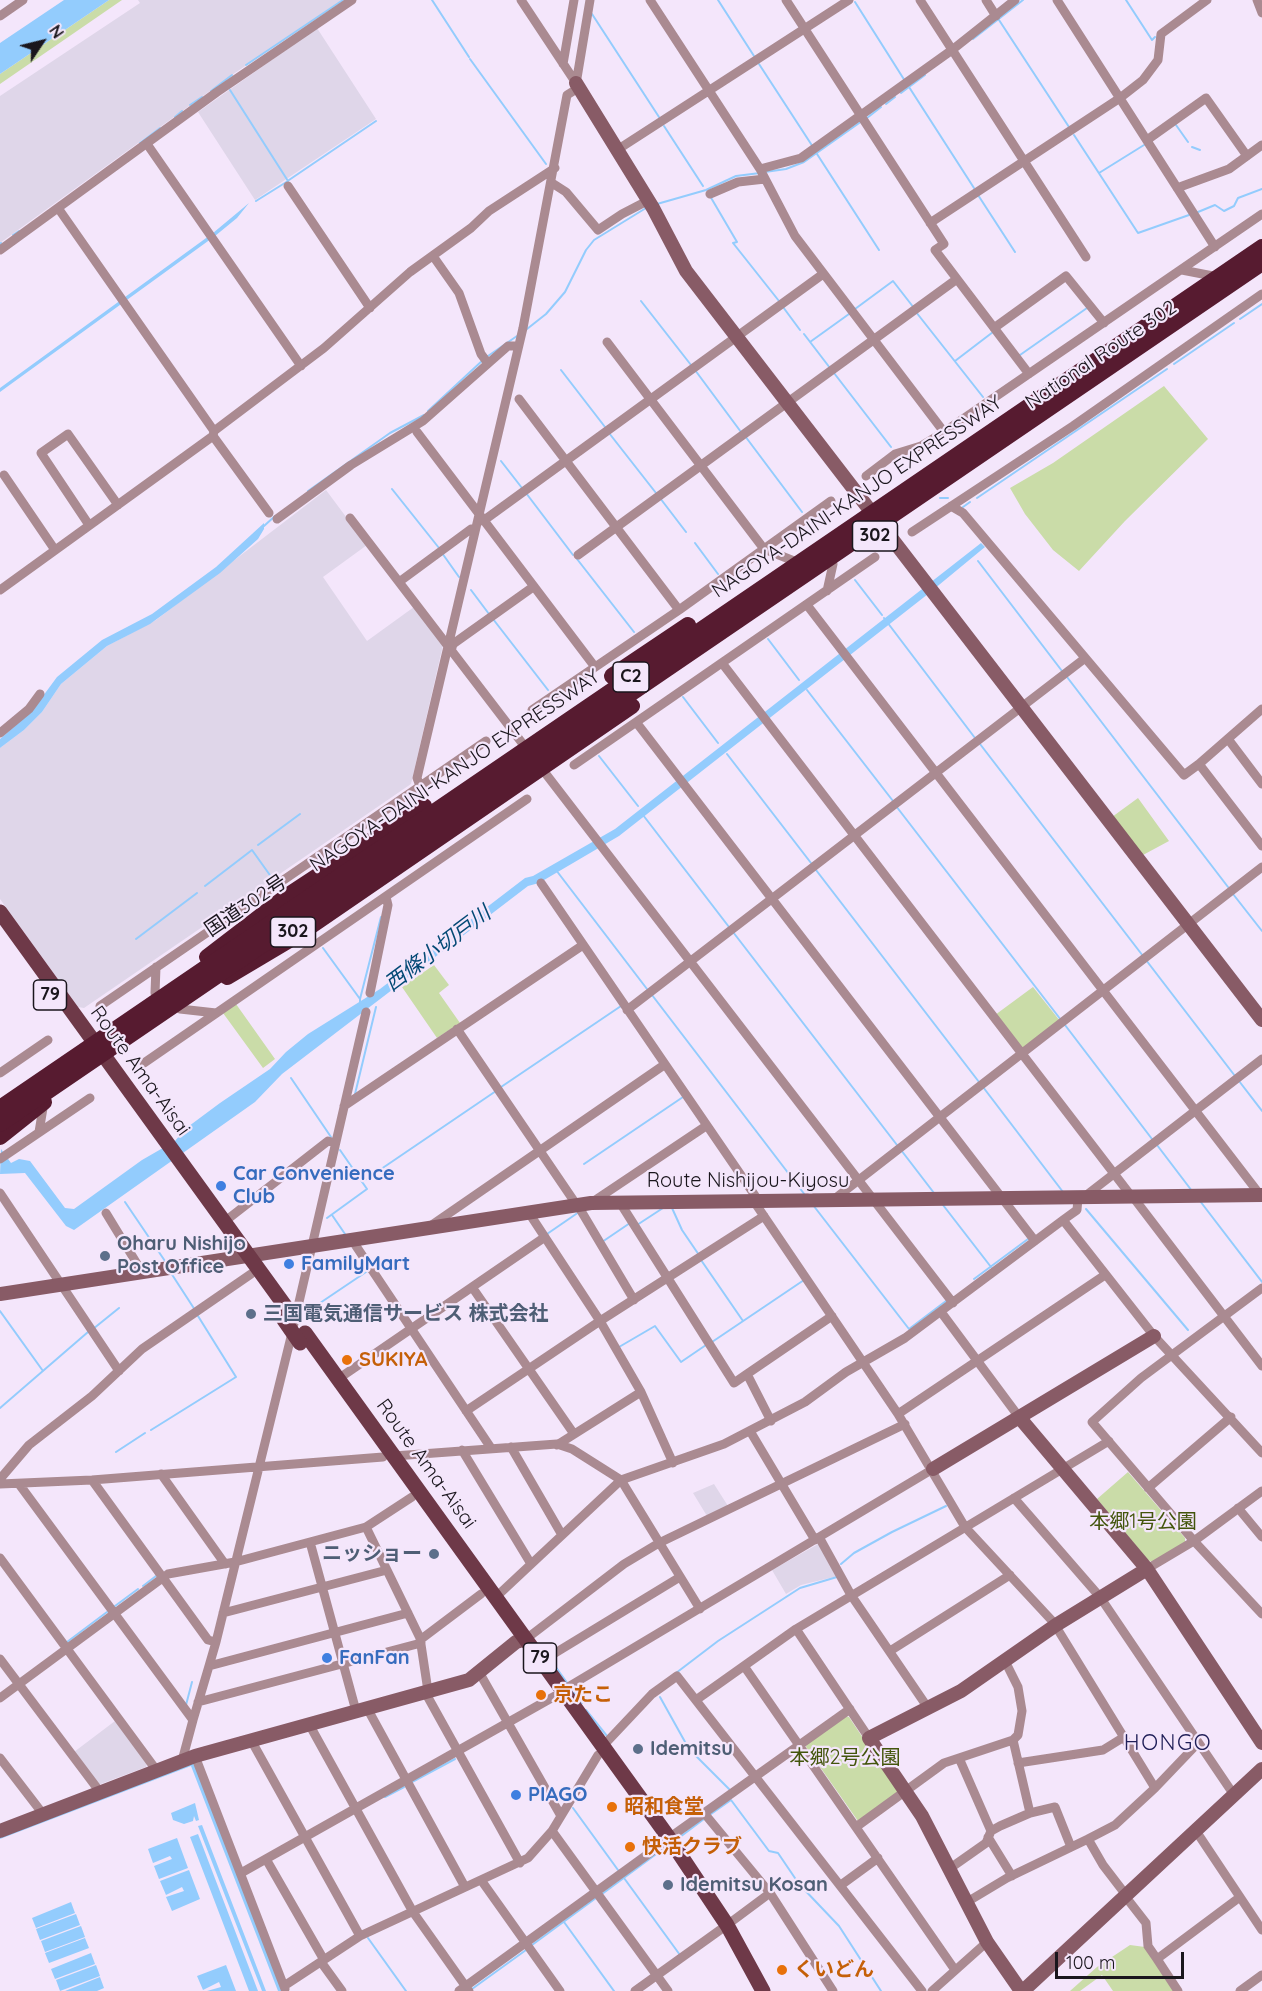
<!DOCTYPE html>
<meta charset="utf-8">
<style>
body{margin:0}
#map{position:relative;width:1262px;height:1991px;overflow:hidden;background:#f4e6fb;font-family:Quicksand,sans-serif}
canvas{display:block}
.north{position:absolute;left:12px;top:12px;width:60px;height:60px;-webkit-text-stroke:4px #f4e6fb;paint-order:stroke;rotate:55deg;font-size:16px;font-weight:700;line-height:24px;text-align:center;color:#1a161d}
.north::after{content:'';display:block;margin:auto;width:21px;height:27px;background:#1a161d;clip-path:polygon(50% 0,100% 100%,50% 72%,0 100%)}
.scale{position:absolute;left:1055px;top:1952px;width:129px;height:27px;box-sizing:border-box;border:3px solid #1a161d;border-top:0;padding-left:8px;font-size:18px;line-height:21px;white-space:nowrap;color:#1a161d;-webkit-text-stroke:4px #f4e6fb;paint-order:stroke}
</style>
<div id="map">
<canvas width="1262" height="1991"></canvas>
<div class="north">N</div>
<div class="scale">100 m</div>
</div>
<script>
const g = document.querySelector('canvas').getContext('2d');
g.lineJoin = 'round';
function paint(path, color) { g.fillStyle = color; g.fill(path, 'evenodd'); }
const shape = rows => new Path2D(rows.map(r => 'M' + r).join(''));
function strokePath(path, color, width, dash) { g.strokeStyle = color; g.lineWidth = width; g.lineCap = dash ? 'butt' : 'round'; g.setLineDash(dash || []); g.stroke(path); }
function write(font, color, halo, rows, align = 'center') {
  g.font = font + ' Quicksand,"Noto Sans JP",sans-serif'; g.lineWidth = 4.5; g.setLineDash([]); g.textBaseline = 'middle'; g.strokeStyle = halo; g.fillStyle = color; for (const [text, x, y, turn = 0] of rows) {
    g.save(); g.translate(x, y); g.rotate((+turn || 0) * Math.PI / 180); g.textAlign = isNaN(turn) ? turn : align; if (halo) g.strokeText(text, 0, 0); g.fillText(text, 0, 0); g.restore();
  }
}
const industrial = shape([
 [138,0,342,0,232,75,0,243,0,96,140,3],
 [317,28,376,119,255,200,198,112],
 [326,490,367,545,323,577,367,641,414,607,443,645,411,784,84,1008,78,1007,0,899,0,748,24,730,42,712,61,684,107,646,156,620],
 [714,1484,728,1506,707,1516,693,1493],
 [820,1543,838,1576,801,1585,786,1594,772,1570],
 [115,1721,147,1764,146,1767,98,1785,74,1752]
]);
const green = shape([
 [109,0,122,0,0,84,0,74],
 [1164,386,1208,439,1125,521,1079,571,1053,550,1025,514,1010,488,1053,463],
 [1138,798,1169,841,1143,855,1112,817],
 [434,965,449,985,439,993,460,1023,437,1038,402,987],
 [1033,987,1060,1021,1023,1049,995,1015],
 [236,1004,275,1059,263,1068,223,1013],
 [1128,1472,1185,1538,1185,1542,1152,1562,1148,1560,1097,1499],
 [845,1716,849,1717,899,1792,858,1821,806,1747,807,1743],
 [1130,1945,1145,1947,1174,1991,1113,1991,1102,1975,1080,1991,1070,1991,1097,1967]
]);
const water = shape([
 [64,0,109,0,0,74,0,43],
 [249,203,237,218,215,236,0,392,0,388,213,233],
 [264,523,264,529,258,539,220,573,150,624,107,646,61,684,42,712,24,730,0,748,0,739,32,711,57,677,102,640,152,614,216,567],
 [981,543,985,547,928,594,619,836,539,883,528,886,282,1074,255,1102,74,1230,66,1226,25,1173,0,1174,1,1149,11,1163,19,1159,30,1161,65,1208,74,1209,142,1160,175,1141,185,1129,220,1103,270,1069,286,1052,308,1034,380,989,525,878,533,876,615,829],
 [193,1760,282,1991,278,1991,191,1766,0,1839,0,1835],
 [195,1803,199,1820,196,1821,194,1816,193,1821,184,1824,173,1820,171,1813],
 [202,1825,266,1991,262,1991,198,1826],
 [198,1834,258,1991,249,1991,190,1837],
 [177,1838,188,1868,159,1879,154,1866,172,1859,170,1856,153,1863,148,1849],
 [189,1870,200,1899,172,1911,166,1897,184,1891,182,1887,166,1895,160,1881],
 [71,1902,75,1913,36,1928,32,1918],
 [76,1914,80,1925,40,1940,36,1929],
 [81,1926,85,1937,45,1952,41,1941],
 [85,1938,89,1948,49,1963,45,1953],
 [91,1953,95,1964,55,1979,51,1969],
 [96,1965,100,1976,60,1991,56,1980],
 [226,1965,236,1991,207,1991,221,1987,219,1982,203,1990,197,1976],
 [100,1977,104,1988,97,1991,65,1991]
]);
const stream = shape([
 [432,0,469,57],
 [718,0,754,56],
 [1126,0,1152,40,1155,37],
 [855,2,905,81],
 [592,14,659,117],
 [999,20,1069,127],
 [973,39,1023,0],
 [470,59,546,164],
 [759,64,813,147],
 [246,65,343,0],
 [909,87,974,188],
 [230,90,288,181,256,201],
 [211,91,232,75],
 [901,93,925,75],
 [886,104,895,97],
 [190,105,202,97],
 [175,117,182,111],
 [867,118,881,107],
 [1176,125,1188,142],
 [664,126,703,186],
 [1074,135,1138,233,1189,215],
 [140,143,160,128],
 [1192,147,1200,150],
 [817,154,879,250],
 [765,172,786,169,804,162,862,121],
 [1099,173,1144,145],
 [289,180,376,121],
 [978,195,1015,252],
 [710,196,737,242,733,243,779,301],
 [657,204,706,190,736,176,760,173],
 [1198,212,1215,205,1224,211,1234,206,1238,198,1262,189],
 [13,235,19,231],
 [0,244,1,243],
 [641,301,691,365],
 [783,307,800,330],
 [855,309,893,281,914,308],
 [916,312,983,397],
 [1240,319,1262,304],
 [527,329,546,314,565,292,586,250,594,240,646,208],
 [804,334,830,368],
 [810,342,849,314],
 [1020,355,1087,308],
 [488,356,517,336],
 [955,361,993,332],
 [1174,364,1234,323],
 [561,370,605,427],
 [695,370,741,432],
 [834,373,891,447],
 [428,411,483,360],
 [609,433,656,493],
 [745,436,802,512],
 [501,461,522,488],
 [392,489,439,548],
 [308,491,390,433,424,415],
 [526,493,573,555],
 [660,498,686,532],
 [940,498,948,498],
 [977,498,1167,369],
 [963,507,970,502],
 [264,526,275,516],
 [695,543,718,574],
 [442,553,459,577],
 [577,559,634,632],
 [978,561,1062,671],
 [855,580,882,615],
 [471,590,489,614],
 [884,618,975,738],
 [493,619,548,690],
 [768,639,799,680],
 [1067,677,1228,887],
 [807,690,893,801],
 [683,697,718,743],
 [980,744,1143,956],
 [727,754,811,863],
 [599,756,638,806],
 [896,806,1061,1020],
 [643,815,729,927],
 [258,845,300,814],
 [556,870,647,989],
 [816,870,979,1082],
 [205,886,252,850,272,878],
 [1233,894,1262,931],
 [733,932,897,1145],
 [136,939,197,893],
 [323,948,360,999,360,1005],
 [1146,960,1235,1076],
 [652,995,805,1195],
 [360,999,381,917],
 [1065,1025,1152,1139],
 [291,1078,331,1137],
 [1239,1081,1262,1111],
 [501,1087,621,1006],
 [983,1087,1063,1192],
 [355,1094,376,1007],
 [1157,1145,1192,1191],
 [901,1150,934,1193],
 [584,1164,683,1097],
 [362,1182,496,1091],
 [1200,1201,1262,1282],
 [125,1202,167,1264],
 [813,1205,909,1329,946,1301],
 [943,1205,991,1267],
 [672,1208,682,1230,699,1255],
 [1086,1209,1188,1330],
 [332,1215,345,1234],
 [327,1218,367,1189,340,1150],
 [637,1225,663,1208],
 [547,1234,579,1212],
 [602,1242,630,1223],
 [701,1260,743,1321],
 [171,1273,195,1310],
 [974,1279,1028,1239],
 [317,1305,369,1270],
 [0,1311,43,1371],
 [93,1329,119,1308],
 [712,1342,804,1280],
 [619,1347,655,1326,681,1362,706,1345],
 [0,1408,88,1332],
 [151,1430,236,1377,198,1316],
 [116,1452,145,1433],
 [841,1564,854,1553,892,1532,946,1506],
 [143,1586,156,1576],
 [115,1606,138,1589],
 [67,1642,107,1612],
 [550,1659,568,1684],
 [676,1673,718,1641,800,1588,837,1577],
 [572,1690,582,1703],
 [660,1697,689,1749,729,1789],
 [186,1705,192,1682],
 [586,1710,607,1736],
 [412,1782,455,1759],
 [385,1797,404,1787],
 [573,1808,618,1870],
 [711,1814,731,1800,769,1851,778,1853,799,1884,839,1926,881,1991],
 [680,1837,704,1819],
 [624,1878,680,1955],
 [602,1894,659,1852],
 [564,1922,614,1991],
 [368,1938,406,1991],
 [532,1945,596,1898],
 [472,1989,526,1950]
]);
const street = shape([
 [521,0,576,83],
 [650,0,760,169,795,236,944,432],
 [786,0,944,244,935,250,1029,374],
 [920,0,1086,257],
 [986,0,996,16],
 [1057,0,1215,247],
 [1257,0,1262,13],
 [0,16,23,0],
 [563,64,574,0],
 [1147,140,1206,98,1247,156],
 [147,144,301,366],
 [617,150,849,0],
 [760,169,801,158,952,50,1015,0],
 [552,183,566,192,598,230,622,214,649,200],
 [288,186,370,308],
 [1177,188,1229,169,1262,145],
 [710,194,738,182,765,179],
 [58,208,214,431],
 [930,223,1120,98,1143,80,1158,60,1161,34,1207,0],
 [0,250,217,92,352,0],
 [433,256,459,293,481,354,487,362],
 [1182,270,1218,277],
 [994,328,1066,276,1104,323],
 [607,342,764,549,799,563],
 [519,399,679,610],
 [417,432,595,667],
 [213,436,269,513],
 [4,475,55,550],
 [866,476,895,454,921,446,944,432,1262,214],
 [951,506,963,513,1184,775,1199,764,1262,846],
 [350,518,529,752],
 [277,519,351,465,423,421,508,346,518,346],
 [483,521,823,274],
 [89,525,41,453,68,434,118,505],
 [912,532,1073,426,1262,294],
 [578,555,957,279],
 [399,582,471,529,474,529],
 [0,590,213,436,214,431,324,348,410,272,471,228,489,211,555,168],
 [827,591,833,564],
 [807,605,1261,1196],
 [451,651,453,644,533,587],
 [722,663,1132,1197],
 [532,710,679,610,831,501],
 [636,722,1035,1241],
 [0,733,29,709,40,694],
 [1228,739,1262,784],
 [1199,764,1262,709],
 [539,765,953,1303],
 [574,765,875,557],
 [420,786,417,778,523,328,567,95,575,90,590,0],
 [541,883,758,1200],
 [155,993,156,967],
 [370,993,388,905,386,897],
 [100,1006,486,741],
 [180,1009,216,1013],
 [627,1010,1084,659],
 [457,1029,576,1204],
 [144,1063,527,799],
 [0,1073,48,1040],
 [344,1106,583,945],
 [39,1132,44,1102],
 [0,1159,90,1098],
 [0,1193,119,1371],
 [1084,1197,1262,1059],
 [1133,1197,1262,1366],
 [753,1200,898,1414,965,1527,1056,1625],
 [833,1200,1262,867],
 [619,1201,734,1383,747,1374,771,1421],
 [591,1203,706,1126],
 [577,1204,634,1300],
 [106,1213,142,1272],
 [529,1213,600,1321,641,1392,673,1463],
 [1063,1220,1154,1336,1262,1453],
 [224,1222,328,1141,335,1143],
 [429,1227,664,1065],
 [352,1240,491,1448],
 [472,1287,574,1434],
 [1262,1288,1141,1378,1092,1422,1194,1541,1262,1614],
 [941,1312,1019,1417],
 [747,1374,832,1316],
 [338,1379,545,1237],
 [466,1411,600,1321,764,1216],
 [898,1414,1105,1275],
 [750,1431,815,1540],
 [557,1445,641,1392],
 [511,1447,562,1535],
 [462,1450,531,1564],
 [394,1456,557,1444,572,1449,621,1480,700,1609],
 [161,1474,225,1564],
 [0,1479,29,1445,92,1396,142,1349,251,1274],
 [92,1480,208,1640,216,1642,209,1666,408,1613],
 [0,1484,92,1480,383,1457],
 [19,1484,193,1720,182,1761],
 [1148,1488,1231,1417],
 [1014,1498,1100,1597,1234,1795],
 [1238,1508,1262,1537],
 [366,1527,420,1638,428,1691],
 [819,1537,851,1595,928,1708],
 [310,1542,356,1711],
 [0,1558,157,1771],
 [1147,1569,1194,1541,1262,1491],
 [496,1597,621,1480,724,1444,805,1402,846,1372,905,1338,1063,1220,1077,1210,1078,1198],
 [223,1613,387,1570],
 [1055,1625,1155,1788,1198,1743],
 [796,1629,869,1738],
 [526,1639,624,1564,659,1543,905,1424],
 [420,1640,481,1594],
 [216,1642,290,1341,366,1012],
 [890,1651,1010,1575],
 [0,1659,100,1792],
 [542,1661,680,1577],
 [744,1666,955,1970],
 [479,1672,561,1816],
 [563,1690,933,1469],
 [425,1692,520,1863],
 [0,1698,168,1574,235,1562,366,1527,412,1497],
 [696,1700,796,1629,1109,1441],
 [198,1702,421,1643],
 [367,1708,465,1887],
 [193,1720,209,1666],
 [309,1724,413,1912,469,1991],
 [251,1740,360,1936],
 [1013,1740,1030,1813],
 [603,1746,652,1694,677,1676,922,1991],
 [195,1756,285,1989],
 [0,1758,43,1814],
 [959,1758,991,1831],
 [1018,1763,1103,1750,1124,1737],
 [704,1813,770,1893,833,1991],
 [856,1827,944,1763,1013,1740,1018,1735,1022,1711,1018,1687,1004,1659],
 [552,1831,668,1991],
 [1196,1831,1262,1930],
 [988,1837,1012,1876],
 [669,1838,850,1709],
 [1088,1839,1115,1825,1155,1788],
 [266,1859,324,1960],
 [949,1869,986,1843,991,1831,1000,1826,1030,1813,1055,1807,1071,1847],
 [241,1873,555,1696],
 [481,1880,560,1991],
 [841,1885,878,1858],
 [1125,1896,1146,1923,1148,1946,1157,1959],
 [967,1902,1007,1878,1088,1839,1103,1865,1126,1895],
 [727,1925,770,1893],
 [321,1962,342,1991],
 [284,1986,360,1936,528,1858,552,1831,598,1755],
 [459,1991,662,1844],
 [635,1991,720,1930],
 [932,1991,987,1942],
 [1178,1991,1157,1959,1240,1897],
 [1240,1991,1262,1975]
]);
const secondary = shape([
 [576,83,653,208,686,271,1262,1020],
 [0,1294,591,1203,1262,1195],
 [1019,1417,1147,1569,1262,1743],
 [933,1469,1154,1336],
 [0,1831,195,1756,469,1680,516,1642,526,1639],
 [1021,1991,987,1942,922,1816,869,1738,961,1691,1056,1625,1147,1569],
 [1023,1991,1262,1769]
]);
const primary = shape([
 [0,912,288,1310],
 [305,1333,669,1838,727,1925,763,1991]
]);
const highway = shape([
 [207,957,284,898,424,806],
 [227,977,301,933],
 [0,1137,44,1102]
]);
const primaryBridge = shape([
 [284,1320,300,1343]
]);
const highwayBridge = shape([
 [612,676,688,625],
 [301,933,632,706],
 [0,1108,1262,247],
 [0,1124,1262,263]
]);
const markers = [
 [221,1186,6,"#3f7fe0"],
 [105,1256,6,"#5c6f8a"],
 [289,1264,6,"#3f7fe0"],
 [251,1314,6,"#5c6f8a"],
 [347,1360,6,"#e8710a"],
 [434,1554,6,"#5c6f8a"],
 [327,1658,6,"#3f7fe0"],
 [541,1695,6,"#e8710a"],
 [638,1749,6,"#5c6f8a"],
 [516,1795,6,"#3f7fe0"],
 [612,1807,6,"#e8710a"],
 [630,1847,6,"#e8710a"],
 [668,1885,6,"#5c6f8a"],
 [782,1970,6,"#e8710a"]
];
const shields = [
 [875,536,45],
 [631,677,36],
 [293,932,45],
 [50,995,33],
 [540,1658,33]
];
const shieldNames = [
 ["302",875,536],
 ["C2",631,677],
 ["302",293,932],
 ["79",50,995],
 ["79",540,1658]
];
const streetNames = [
 ["National Route 302",1101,355,-34],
 ["NAGOYA-DAINI-KANJO EXPRESSWAY",857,497,-34],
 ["NAGOYA-DAINI-KANJO EXPRESSWAY",455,771,-34],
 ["国道302号",246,906,-34],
 ["Route Ama-Aisai",140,1071,54],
 ["Route Nishijou-Kiyosu",748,1181],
 ["Route Ama-Aisai",426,1464,54]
];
const shopNames = [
 ["Car Convenience",233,1174],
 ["Club",233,1197],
 ["FamilyMart",301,1264],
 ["FanFan",339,1658],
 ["PIAGO",528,1795]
];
const serviceNames = [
 ["Oharu Nishijo",117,1244],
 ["Post Office",117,1267],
 ["三国電気通信サービス 株式会社",263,1314],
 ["ニッショー",422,1554,"right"],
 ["Idemitsu",650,1749],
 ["Idemitsu Kosan",680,1885]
];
const foodNames = [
 ["SUKIYA",359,1360],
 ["京たこ",553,1695],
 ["昭和食堂",624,1807],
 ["快活クラブ",642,1847],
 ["くいどん",794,1970]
];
const parkNames = [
 ["本郷1号公園",1143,1522],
 ["本郷2号公園",845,1758]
];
const waterNames = [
 ["西條小切戸川",438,949,-37]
];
const quarterNames = [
 ["HONGO",1168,1743]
];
paint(industrial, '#dfd6e9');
paint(green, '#cadca8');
paint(water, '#93ccfd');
strokePath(stream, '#93ccfd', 2);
strokePath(street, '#aa8a91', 9);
strokePath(secondary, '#885b66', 14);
strokePath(primary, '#6e3948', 15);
strokePath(highway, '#571b30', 16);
strokePath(primaryBridge, '#6e3948', 15);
strokePath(highwayBridge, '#571b30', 16);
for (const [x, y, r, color] of markers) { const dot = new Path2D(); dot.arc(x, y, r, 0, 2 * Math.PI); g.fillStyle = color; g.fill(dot); strokePath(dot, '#f4e6fb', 2); }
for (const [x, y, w] of shields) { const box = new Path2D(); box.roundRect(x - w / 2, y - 15, w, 30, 4.5); g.fillStyle = '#f4e6fb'; g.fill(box); strokePath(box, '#1a161d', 1.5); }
write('bold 18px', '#1a161d', null, shieldNames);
write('20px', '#1a161d', '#f4e6fb', streetNames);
write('bold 20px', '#366cbe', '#f4e6fb', shopNames, 'left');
write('bold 20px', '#4e5e75', '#f4e6fb', serviceNames, 'left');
write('bold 20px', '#c56008', '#f4e6fb', foodNames, 'left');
write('20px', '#43550c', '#f4e6fb', parkNames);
write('italic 21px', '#034975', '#f4e6fb', waterNames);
g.letterSpacing = '1.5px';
write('22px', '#212059', '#f4e6fb', quarterNames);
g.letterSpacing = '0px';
</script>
